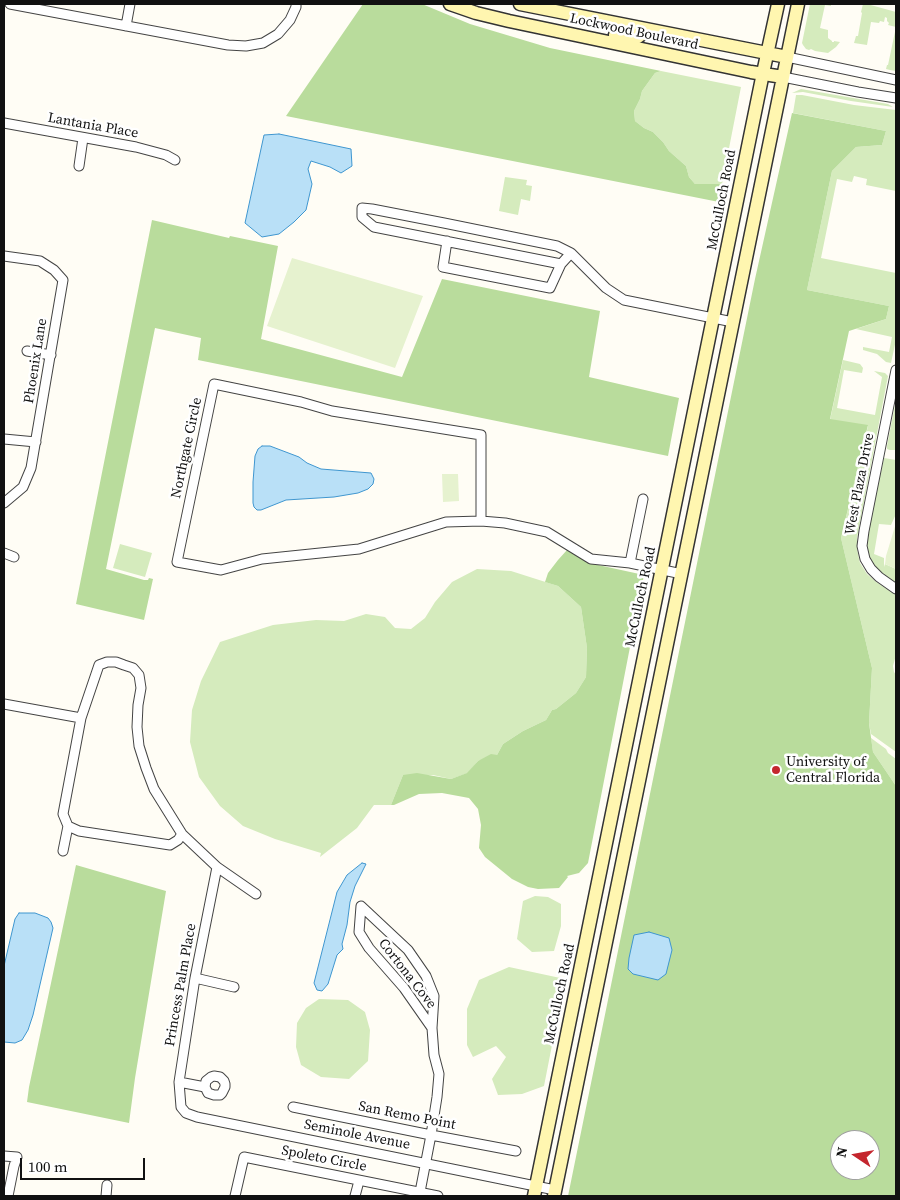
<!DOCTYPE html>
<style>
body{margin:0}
#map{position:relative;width:900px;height:1200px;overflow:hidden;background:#fffdf5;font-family:"Source Serif 4",serif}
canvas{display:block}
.frame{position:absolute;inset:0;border:5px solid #111;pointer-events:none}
.north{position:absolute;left:830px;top:1130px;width:50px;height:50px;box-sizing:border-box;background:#fff;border:1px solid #a0a0a0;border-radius:50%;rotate:282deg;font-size:14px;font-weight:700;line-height:20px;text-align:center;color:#111}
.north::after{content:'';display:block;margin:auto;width:18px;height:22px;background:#c4262e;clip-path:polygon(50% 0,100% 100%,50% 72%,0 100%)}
.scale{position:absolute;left:20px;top:1158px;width:125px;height:22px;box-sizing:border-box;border:2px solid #111;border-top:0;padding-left:6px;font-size:15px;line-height:18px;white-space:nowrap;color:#111;-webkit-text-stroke:4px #fff;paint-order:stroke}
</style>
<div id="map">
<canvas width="900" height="1200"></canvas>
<div class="frame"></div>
<div class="north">N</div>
<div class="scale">100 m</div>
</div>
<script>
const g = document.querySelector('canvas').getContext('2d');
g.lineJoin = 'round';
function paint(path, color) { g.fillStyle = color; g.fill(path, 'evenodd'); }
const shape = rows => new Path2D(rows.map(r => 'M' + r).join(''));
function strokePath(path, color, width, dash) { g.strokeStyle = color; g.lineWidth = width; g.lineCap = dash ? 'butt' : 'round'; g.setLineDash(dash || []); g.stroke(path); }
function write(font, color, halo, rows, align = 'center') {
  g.font = font + ' "Source Serif 4",serif'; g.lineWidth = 5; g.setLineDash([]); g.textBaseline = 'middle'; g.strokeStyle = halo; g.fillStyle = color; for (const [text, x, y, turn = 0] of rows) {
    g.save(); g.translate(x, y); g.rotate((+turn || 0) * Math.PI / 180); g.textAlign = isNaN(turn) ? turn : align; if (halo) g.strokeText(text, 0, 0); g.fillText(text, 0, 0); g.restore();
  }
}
const green = shape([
 [810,4,831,4,831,6,825,5,820,28,828,30,828,38,832,41,832,42,834,42,834,41,840,42,836,47,828,53,815,51,811,49,809,50,806,49,803,45,802,43],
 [863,4,867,4,896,12,896,71,890,70,886,69,887,65,888,65,896,27,888,25,889,23,887,21,887,18,885,17,884,22,880,21,879,23,871,22,867,45,854,43,856,36,858,36,862,13,861,12],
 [661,71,741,87,722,184,695,184,689,177,686,166,669,151,663,142,653,132,644,128,635,121,634,111,640,99,642,91,655,73],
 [801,89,888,104,893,107,851,101,803,92,792,93],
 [796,95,802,95,854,105,896,110,896,191,866,185,867,179,854,176,852,182,837,179,821,258,896,273,896,340,891,363,886,362,877,354,863,350,863,347,889,352,892,337,856,329,886,319,889,306,807,290,832,171,856,147,882,145,886,131,793,113],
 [505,177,527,180,526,185,532,186,530,201,521,199,518,215,499,211],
 [843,360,860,364,863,368,862,373,844,370,837,408,875,415,882,377,874,371,885,373,888,376,857,538,857,549,860,563,867,574,875,581,896,595,896,655,893,666,894,672,896,675,896,752,871,734,869,723,872,668,841,538,868,426,830,420],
 [896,400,896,450,890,450,887,449,887,446],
 [884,458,896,460,896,514,891,525,879,524,874,554,884,558,884,567,885,564,896,569,896,583,875,568,869,559,867,543,870,523],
 [120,544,152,553,145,577,113,568],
 [477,569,511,571,558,586,581,607,587,648,586,677,576,693,556,709,552,710,546,720,523,731,503,744,497,755,478,761,468,773,451,779,433,775,403,775,391,805,374,805,357,828,320,857,321,853,275,839,243,826,220,806,199,777,190,742,192,710,201,681,220,642,273,625,316,620,344,621,366,614,385,617,395,628,411,629,425,618,435,602,452,582],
 [871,738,886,749,888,753,896,759,896,786,873,752],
 [535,896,548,897,561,904,561,926,554,951,532,952,517,939,523,901],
 [509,967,565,979,544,1086,522,1094,498,1095,492,1079,506,1057,496,1046,473,1057,467,1045,467,1009,479,980],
 [319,999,348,1000,365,1012,370,1030,368,1061,349,1079,321,1077,301,1065,296,1047,297,1023,306,1008]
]);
const forest = shape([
 [363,4,422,4,470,24,550,48,661,71,655,73,642,91,640,99,634,111,635,121,644,128,653,132,663,142,669,151,686,166,689,177,695,184,722,184,719,202,286,116],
 [792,113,886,131,882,145,856,147,832,171,807,290,889,306,886,319,849,331,830,419,868,425,841,538,872,668,869,723,873,752,896,786,896,1196,568,1196,755,279],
 [840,1140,870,1140,870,1170,840,1170],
 [152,220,229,238,230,236,278,246,261,339,402,377,442,279,600,311,589,377,679,398,668,456,198,360,201,338,155,328,106,569,144,580,148,580,149,578,153,579,144,620,76,604],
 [567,550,589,563,644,575,588,863,579,873,567,876,568,877,559,888,538,889,528,887,512,879,485,857,479,848,481,825,478,809,469,798,442,793,419,794,394,805,391,805,403,775,417,773,451,779,467,773,478,761,491,754,497,755,503,744,523,731,546,720,552,710,556,709,576,693,586,677,587,648,581,607,558,586,545,582,548,573,558,560],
 [76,865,166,891,135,1078,129,1123,27,1102,29,1087]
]);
const pitch = shape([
 [292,258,423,296,395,368,267,326],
 [442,474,458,474,459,501,443,502],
 [896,523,896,569,885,564,886,556]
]);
const water = shape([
 [279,134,351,149,352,166,341,173,330,167,311,161,308,169,312,184,306,210,294,222,279,234,262,237,245,223,264,135,279,134],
 [262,446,270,446,299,457,307,463,321,469,371,473,374,479,373,484,368,489,358,493,334,497,286,500,261,510,257,510,254,507,253,503,253,482,255,456,258,449,262,446],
 [362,863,366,864,355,886,350,902,347,925,342,944,343,949,337,955,328,984,322,991,317,990,314,983,337,892,347,875,362,863],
 [19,913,35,913,48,918,51,922,53,928,33,1015,28,1030,22,1040,15,1043,4,1042,4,966,15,919,19,913],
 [649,932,669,938,672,950,666,974,658,980,633,974,628,969,629,958,634,935,649,932]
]);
const street = shape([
 [10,4,228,45,246,46,263,43,278,34,290,20,296,7,296,4],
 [126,26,130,4],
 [787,57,896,80],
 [783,77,858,92,896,98],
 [4,123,136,147,166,155,175,160],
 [79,166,83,138],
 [447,241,443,267,550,288,561,264],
 [571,253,561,264,374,227,362,217,362,208,372,209,444,223,557,246,571,253,606,288,624,300,733,322],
 [4,256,40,261,54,270,63,280,31,468,23,487,4,503],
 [27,351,51,355],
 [896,370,864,531,862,546,865,559,871,569,879,577,896,589],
 [214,384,301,402,332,411,481,435,481,521,446,522,359,549,262,559,221,570,177,562,214,384],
 [4,439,36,442],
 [481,521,505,523,547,532,591,559,630,563,682,574],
 [4,553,14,557],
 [630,563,643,499],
 [4,704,81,718],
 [68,826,63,814,81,718,99,665,107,662,116,662,124,665,133,668,139,675,141,688,138,705,137,727,139,746,146,768,154,789,182,834,217,867,256,894],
 [63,851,68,826,79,831,170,845,178,840,182,834],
 [195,978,234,987],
 [179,1082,181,1107,186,1113,197,1117,555,1190],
 [205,1087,206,1081,211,1077,214,1076,220,1077,224,1081,225,1084,225,1087,222,1093,220,1095,214,1095,208,1093,205,1087,179,1082,195,978,217,867],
 [293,1107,431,1135,516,1151],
 [4,1156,17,1157,14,1166,8,1196],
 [420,1192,431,1135,437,1097,439,1074,434,1055,432,1028,434,996,426,976,408,950,361,906,359,932,369,948,404,988,432,1028],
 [106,1196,107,1185],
 [235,1196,244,1157,438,1196],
 [355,1196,359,1181]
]);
const secondary = shape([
 [450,4,476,13,509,21,751,72,783,77],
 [520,4,787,57],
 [615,35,628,38,638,37,642,34,645,29],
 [534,1196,763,73,778,4],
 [554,1196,798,4]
]);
const markers = [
 [776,770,5,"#c4262e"]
];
const streetNames = [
 ["Lockwood Boulevard",634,32,12],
 ["Lantania Place",93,126,10],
 ["McCulloch Road",722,200,-79],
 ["Phoenix Lane",36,361,-81],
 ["Northgate Circle",187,448,-78],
 ["West Plaza Drive",860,484,-79],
 ["McCulloch Road",641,597,-78],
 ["Cortona Cove",407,974,52],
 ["Princess Palm Place",181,985,-80],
 ["McCulloch Road",560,994,-78],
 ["San Remo Point",407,1116,11],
 ["Seminole Avenue",357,1135,11],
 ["Spoleto Circle",324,1159,11]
];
const poiNames = [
 ["University of",786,762],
 ["Central Florida",786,778]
];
paint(green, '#d5ebbd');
paint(forest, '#b9dc9c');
paint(pitch, '#e6f2cf');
paint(water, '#b9e0f7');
strokePath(water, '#3f96cf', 1);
strokePath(street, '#444', 11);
strokePath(secondary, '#333', 15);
strokePath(street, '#fff', 9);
strokePath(secondary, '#fff6b0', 12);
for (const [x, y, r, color] of markers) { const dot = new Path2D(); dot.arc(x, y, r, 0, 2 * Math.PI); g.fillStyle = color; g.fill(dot); strokePath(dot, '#fff', 2); }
write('14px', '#111', '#fff', streetNames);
write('14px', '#111', '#fff', poiNames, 'left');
</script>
